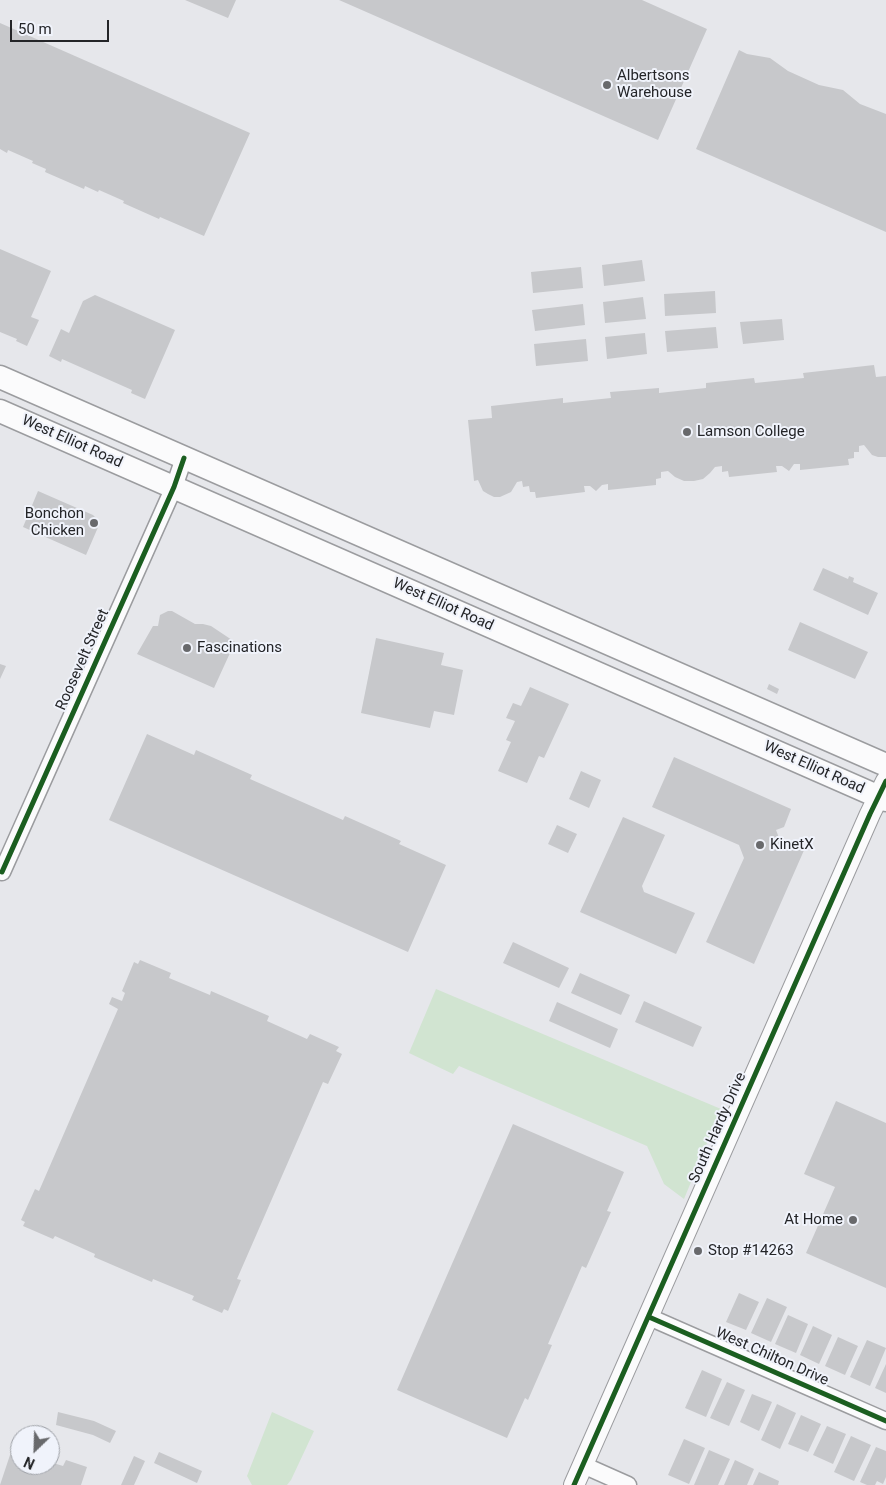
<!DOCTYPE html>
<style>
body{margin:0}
#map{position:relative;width:886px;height:1485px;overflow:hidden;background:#e6e7eb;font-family:Roboto,sans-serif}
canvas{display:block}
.north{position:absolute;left:10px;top:1425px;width:50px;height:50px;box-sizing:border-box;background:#f0f3fb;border:1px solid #9ea1a7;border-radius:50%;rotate:204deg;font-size:14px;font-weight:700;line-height:20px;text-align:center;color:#242528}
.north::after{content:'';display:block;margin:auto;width:18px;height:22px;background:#68696c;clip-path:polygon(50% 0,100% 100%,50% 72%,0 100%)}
.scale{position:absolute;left:10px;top:20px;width:99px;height:22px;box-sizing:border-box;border:2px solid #242528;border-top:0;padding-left:6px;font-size:15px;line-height:18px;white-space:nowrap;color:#242528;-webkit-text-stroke:4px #f0f3fb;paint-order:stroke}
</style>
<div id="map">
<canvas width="886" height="1485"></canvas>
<div class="north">N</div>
<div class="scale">50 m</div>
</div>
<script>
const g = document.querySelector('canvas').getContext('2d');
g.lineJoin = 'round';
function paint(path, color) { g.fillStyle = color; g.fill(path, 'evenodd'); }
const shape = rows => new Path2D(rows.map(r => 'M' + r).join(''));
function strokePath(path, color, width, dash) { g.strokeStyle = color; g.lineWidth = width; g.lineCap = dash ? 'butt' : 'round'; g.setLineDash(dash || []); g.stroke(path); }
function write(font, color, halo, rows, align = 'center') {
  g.font = font + ' Roboto,sans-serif'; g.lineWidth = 4; g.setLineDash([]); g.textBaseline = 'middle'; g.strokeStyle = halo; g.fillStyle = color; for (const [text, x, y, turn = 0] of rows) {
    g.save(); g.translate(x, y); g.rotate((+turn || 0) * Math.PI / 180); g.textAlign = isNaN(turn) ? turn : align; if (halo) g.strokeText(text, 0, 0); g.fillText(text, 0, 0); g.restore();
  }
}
const green = shape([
 [436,989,721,1109,684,1199,664,1184,647,1146,459,1066,453,1074,409,1053],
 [272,1412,314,1431,291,1480,287,1485,252,1485,247,1476]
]);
const building = shape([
 [185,0,236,0,228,18],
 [339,0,642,0,707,29,658,140],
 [0,23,250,133,204,236,160,217,159,219,123,203,124,201,99,190,98,192,85,186,84,189,45,172,46,169,32,163,33,161,8,150,7,153,0,149],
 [739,50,747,54,770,58,788,71,819,85,843,90,860,104,886,114,886,232,696,149],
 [0,249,51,271,31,317,39,320,27,346,16,341,17,339,0,332],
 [642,260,645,281,604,286,602,265],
 [581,267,583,288,533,293,531,272],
 [715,291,716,313,665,316,664,294],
 [95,295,175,330,145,399,131,393,132,390,62,359,61,362,49,356,61,329,69,333,83,301],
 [643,297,646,319,605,323,603,302],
 [583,304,585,325,535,331,532,310],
 [782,319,784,340,743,344,740,322],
 [716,327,718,348,667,352,665,331],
 [645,333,647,354,607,359,605,337],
 [586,339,588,361,536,366,534,344],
 [874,365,876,377,886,376,886,457,878,457,872,455,864,445,859,446,859,452,854,452,854,458,848,459,849,465,800,470,800,464,794,464,789,471,782,466,776,466,777,472,729,477,728,471,722,472,722,466,715,467,710,473,703,479,694,481,684,481,675,477,668,471,661,472,661,478,656,479,656,485,608,490,608,484,602,485,596,491,590,486,584,486,585,492,536,498,535,492,530,492,529,486,523,487,522,481,517,482,511,492,500,497,494,497,488,494,483,491,478,480,474,481,468,420,492,418,491,406,563,398,563,403,611,398,610,392,659,388,659,393,706,388,706,383,754,378,755,383,804,378,803,373],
 [38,491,93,515,96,518,99,525,86,555,23,527],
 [823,568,848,579,849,576,854,578,853,582,878,593,868,615,813,590],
 [168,611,172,611,195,624,203,624,211,626,235,642,214,688,137,654,153,626,158,626,160,615],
 [800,622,868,652,855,679,788,650],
 [376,638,444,653,441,665,463,670,454,715,434,711,430,728,361,713],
 [0,664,6,666,0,679],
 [769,684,779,689,777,694,767,689],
 [530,687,569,704,544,758,539,756,527,783,498,771,511,742,506,740,515,721,506,718,513,703,521,706],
 [147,734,194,755,196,750,252,775,250,779,343,820,345,816,401,841,399,844,446,865,408,952,109,820],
 [674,757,791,809,784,827,776,830,781,843,789,840,805,848,754,964,706,942,744,858,739,845,652,807],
 [581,771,601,780,589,808,569,799],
 [623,817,665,835,642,886,644,892,695,913,676,954,580,912],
 [557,825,577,834,568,853,548,844],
 [513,942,569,968,559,988,503,963],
 [140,960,171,973,169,978,210,995,211,991,269,1016,267,1021,307,1039,310,1034,339,1047,336,1051,342,1054,328,1084,323,1082,237,1279,241,1280,228,1311,224,1309,222,1313,192,1300,194,1296,153,1279,152,1282,94,1257,95,1254,55,1236,53,1239,23,1226,25,1222,21,1220,35,1189,39,1191,118,1009,109,1004,112,997,122,1001,125,993,122,991,134,962,138,964],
 [580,973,630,995,621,1015,571,993],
 [644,1001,702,1027,693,1047,635,1022],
 [557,1002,618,1029,610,1048,549,1021],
 [836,1101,886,1123,886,1288,806,1253,835,1187,804,1174],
 [513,1124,624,1172,607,1211,611,1212,586,1268,582,1266,548,1344,552,1345,528,1400,525,1398,507,1438,397,1390],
 [739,1293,759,1302,746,1330,726,1322],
 [767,1298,787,1307,771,1342,751,1333],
 [788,1315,808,1324,796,1353,775,1344],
 [813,1326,832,1335,819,1364,800,1355],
 [838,1337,858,1346,845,1375,825,1366],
 [867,1340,886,1348,870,1386,850,1377],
 [886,1364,886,1393,875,1388],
 [702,1370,722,1379,706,1417,685,1408],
 [727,1382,745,1390,729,1426,710,1418],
 [752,1394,772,1402,759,1431,740,1422],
 [777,1404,796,1413,780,1449,761,1440],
 [58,1412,94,1421,116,1431,110,1443,93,1435,56,1425],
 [801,1415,821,1424,808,1452,788,1444],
 [827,1426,846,1434,833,1464,813,1455],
 [851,1436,871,1445,854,1481,834,1472],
 [684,1439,705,1448,689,1484,668,1475],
 [876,1447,886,1451,886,1477,883,1484,877,1481,875,1485,867,1485,860,1482],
 [12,1449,20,1451,20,1465,50,1465,50,1462,63,1466,66,1460,87,1467,81,1485,0,1485],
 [709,1450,730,1459,718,1485,694,1485],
 [159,1452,202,1471,197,1483,154,1463],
 [134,1456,145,1461,134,1485,121,1485],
 [735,1460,754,1469,747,1485,724,1485],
 [759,1472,779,1481,778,1485,753,1485]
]);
const minor = shape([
 [2,872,174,487,184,458],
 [649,1317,886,1421],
 [583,1465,628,1485]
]);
const tertiary = shape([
 [574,1485,870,814,886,781]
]);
const secondary = shape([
 [0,377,886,765],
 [0,411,886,800]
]);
const cycleway = shape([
 [2,872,174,487,184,458],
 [649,1317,886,1421],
 [574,1485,870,814,886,781]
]);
const markers = [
 [607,85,5,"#68696c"],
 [687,432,5,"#68696c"],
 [94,523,5,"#68696c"],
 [187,648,5,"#68696c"],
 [760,845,5,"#68696c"],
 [853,1220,5,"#68696c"],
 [698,1251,5,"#68696c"]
];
const poiNames = [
 ["Albertsons",617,76],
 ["Warehouse",617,93],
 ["Lamson College",697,432],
 ["Bonchon",84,514,"right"],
 ["Chicken",84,531,"right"],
 ["Fascinations",197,648],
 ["KinetX",770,845],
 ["At Home",843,1220,"right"],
 ["Stop #14263",708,1251]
];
const streetNames = [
 ["West Elliot Road",72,442,24],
 ["West Elliot Road",443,605,24],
 ["Roosevelt Street",83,660,-66],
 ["West Elliot Road",814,768,24],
 ["South Hardy Drive",718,1128,-66],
 ["West Chilton Drive",772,1357,24]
];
paint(green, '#d1e4d1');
paint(building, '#c7c8cb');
strokePath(minor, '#9b9c9f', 19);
strokePath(tertiary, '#9b9c9f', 22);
strokePath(secondary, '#9b9c9f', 25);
strokePath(minor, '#fbfbfc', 16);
strokePath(tertiary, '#fbfbfc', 20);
strokePath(secondary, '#fbfbfc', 22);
strokePath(cycleway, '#1b5e20', 5);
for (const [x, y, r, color] of markers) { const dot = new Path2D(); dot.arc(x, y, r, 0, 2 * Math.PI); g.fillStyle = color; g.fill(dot); strokePath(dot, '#f0f3fb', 2); }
write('15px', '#242528', '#f0f3fb', poiNames, 'left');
write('15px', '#242528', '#f0f3fb', streetNames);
</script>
